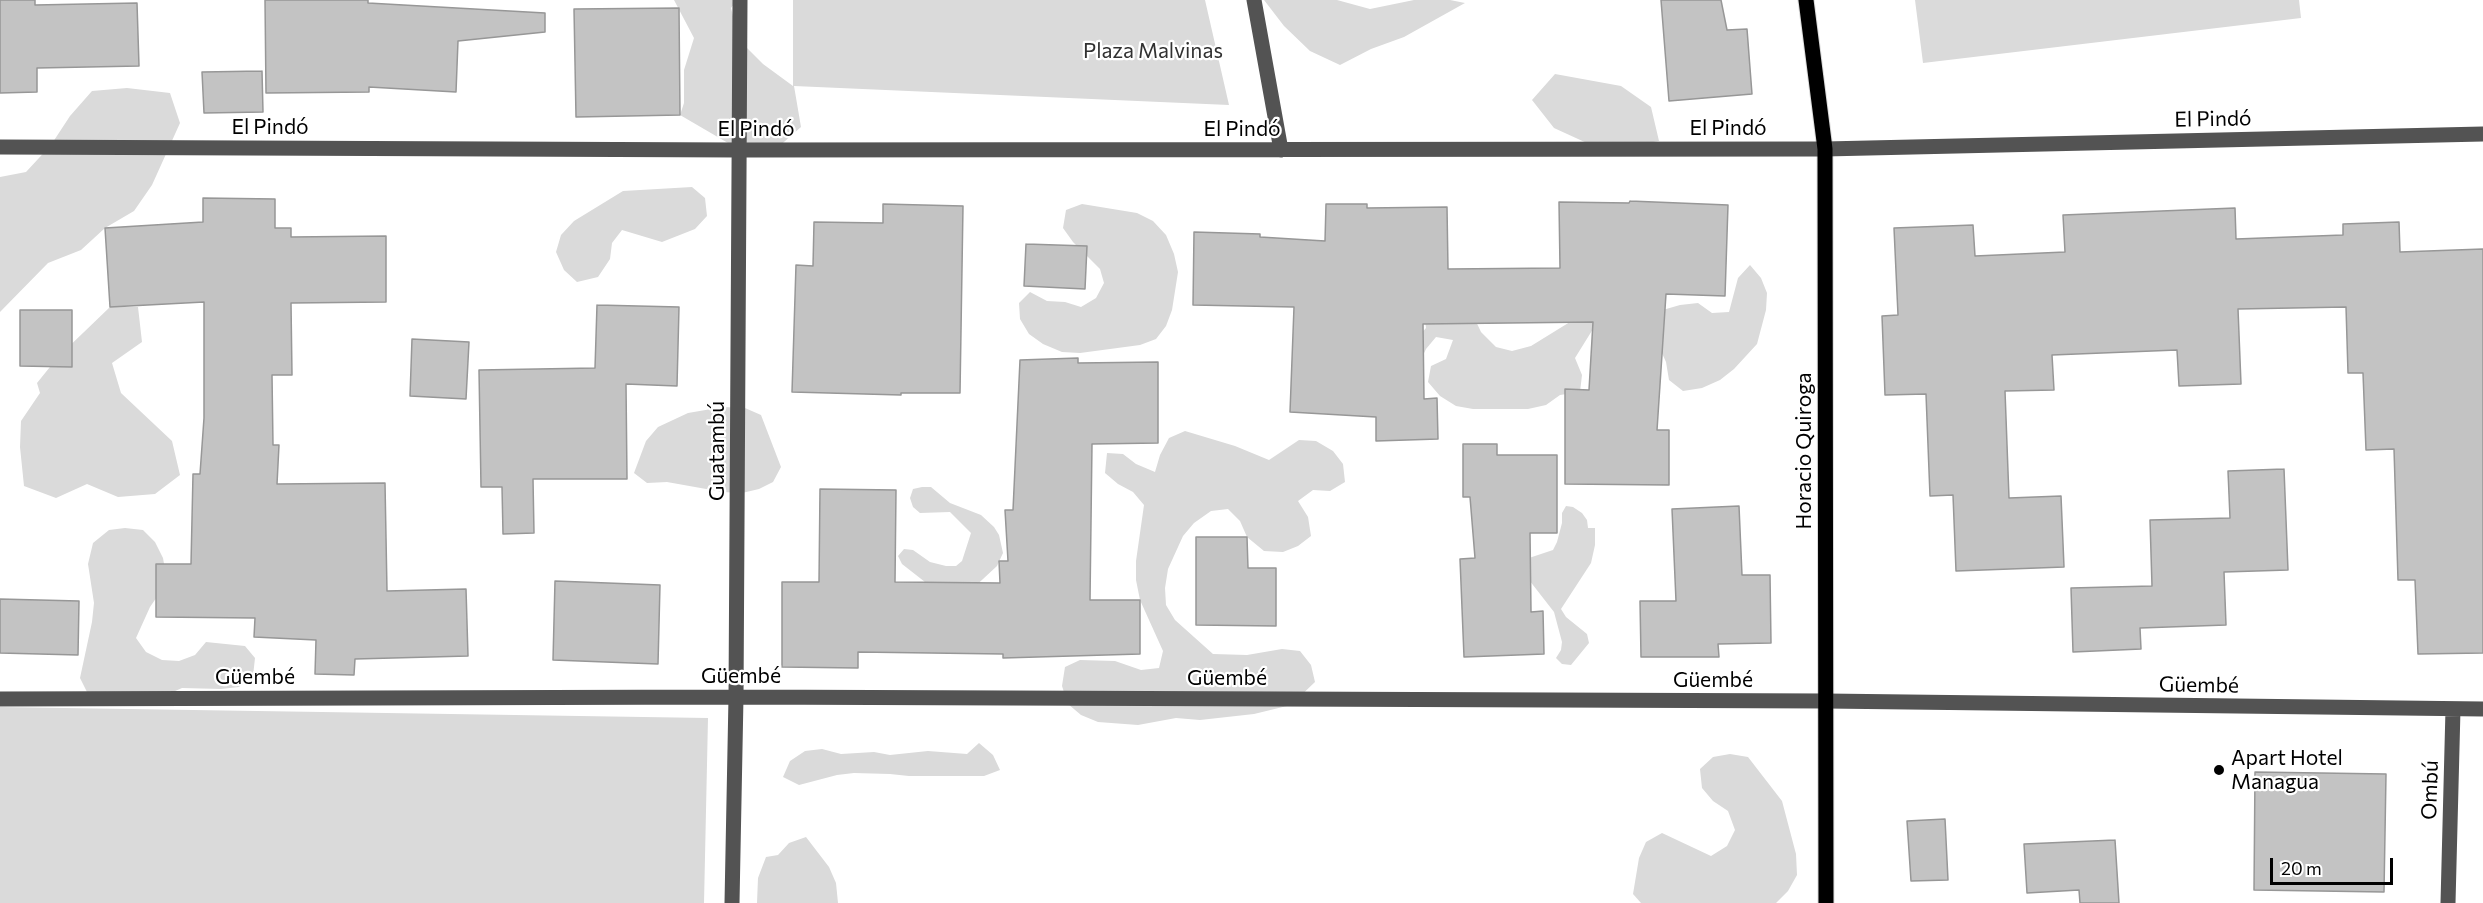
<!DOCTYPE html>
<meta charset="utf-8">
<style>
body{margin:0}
#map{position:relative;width:2483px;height:903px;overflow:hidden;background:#fff;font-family:Commissioner,sans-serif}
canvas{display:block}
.scale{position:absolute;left:2270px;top:858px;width:123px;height:27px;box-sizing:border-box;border:3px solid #000;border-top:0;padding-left:8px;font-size:18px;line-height:21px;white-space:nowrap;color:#000;-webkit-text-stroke:4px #fff;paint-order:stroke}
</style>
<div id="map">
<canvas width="2483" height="903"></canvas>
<div class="scale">20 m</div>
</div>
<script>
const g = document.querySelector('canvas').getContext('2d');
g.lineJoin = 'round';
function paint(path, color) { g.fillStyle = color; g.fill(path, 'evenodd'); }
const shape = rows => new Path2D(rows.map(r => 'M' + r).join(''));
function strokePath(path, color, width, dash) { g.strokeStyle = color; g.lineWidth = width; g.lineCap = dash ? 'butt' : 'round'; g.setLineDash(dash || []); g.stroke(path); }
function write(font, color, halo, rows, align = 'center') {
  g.font = font + ' Commissioner,sans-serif'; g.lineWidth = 4.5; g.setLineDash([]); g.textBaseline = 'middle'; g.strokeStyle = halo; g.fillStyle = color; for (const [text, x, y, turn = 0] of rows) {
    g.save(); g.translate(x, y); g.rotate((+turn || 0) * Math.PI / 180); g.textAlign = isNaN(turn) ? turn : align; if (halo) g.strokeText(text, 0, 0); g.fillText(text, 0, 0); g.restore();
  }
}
const green = shape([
 [674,0,737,0,731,8,739,40,763,64,793,86,793,0,1205,0,1229,105,794,86,801,127,776,149,740,150,680,115,684,103,684,70,694,38],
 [1264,0,1337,0,1370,9,1414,0,1450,0,1465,3,1404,37,1371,49,1340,65,1310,51,1284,26],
 [1915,0,2299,0,2301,18,1923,63],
 [1555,74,1621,86,1651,107,1659,141,1624,147,1589,144,1554,128,1532,100],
 [127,88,170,93,180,123,152,185,134,211,105,228,81,250,48,263,0,312,0,177,26,172,51,145,70,116,92,91],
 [692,187,705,198,707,216,695,229,662,242,622,230,612,243,610,259,598,277,577,282,564,270,556,252,561,235,574,221,623,191],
 [1082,204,1137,213,1153,221,1166,235,1174,254,1178,272,1172,310,1166,326,1156,339,1140,345,1080,353,1062,352,1043,344,1029,334,1020,319,1019,303,1030,292,1047,301,1065,302,1081,307,1096,298,1104,283,1100,269,1073,242,1063,228,1066,210],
 [1750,265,1761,278,1767,293,1766,310,1757,344,1734,369,1720,380,1702,388,1683,391,1669,380,1666,362,1657,342,1593,329,1575,358,1582,375,1580,392,1560,395,1546,405,1528,409,1473,409,1456,406,1440,396,1428,382,1431,366,1446,359,1453,340,1436,337,1426,349,1419,364,1414,342,1426,328,1424,311,1473,315,1481,332,1496,347,1512,351,1531,346,1578,317,1649,314,1680,305,1698,303,1712,313,1729,312,1738,278],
 [110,307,138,307,142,342,112,363,121,393,172,441,180,475,155,494,118,497,87,484,56,498,24,486,20,447,21,421,40,393,37,383,58,357],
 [723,407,745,408,761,415,781,467,773,482,759,489,742,493,723,492,667,482,647,483,634,473,646,441,658,427,688,413],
 [1185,431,1235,446,1269,460,1299,440,1316,441,1333,451,1343,464,1345,482,1330,491,1313,490,1298,501,1308,517,1311,536,1298,546,1283,552,1264,551,1247,537,1240,521,1228,509,1211,511,1194,523,1183,536,1168,569,1165,588,1166,605,1175,620,1213,654,1247,655,1282,649,1300,651,1311,665,1315,682,1291,705,1254,714,1200,720,1176,718,1138,725,1098,722,1081,715,1068,704,1062,686,1065,667,1080,660,1115,661,1141,670,1159,668,1163,651,1140,600,1136,580,1136,561,1144,505,1133,492,1118,484,1105,473,1107,453,1123,454,1136,464,1155,472,1160,455,1169,438],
 [922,487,931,487,950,503,981,515,994,527,999,535,1003,553,997,566,969,592,934,586,925,582,902,564,898,556,904,549,913,550,930,562,946,566,956,566,962,561,971,533,950,512,920,513,913,507,910,498,913,489],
 [1566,506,1573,507,1582,513,1587,520,1588,528,1595,528,1595,545,1591,563,1561,609,1566,617,1587,634,1589,643,1571,665,1562,664,1556,658,1561,650,1562,642,1554,612,1526,576,1529,558,1553,550,1557,542,1562,523,1562,513],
 [125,528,143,530,155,542,163,558,166,575,161,591,150,607,136,638,146,652,162,660,179,661,195,655,206,642,245,646,255,658,253,676,239,687,221,689,182,688,166,695,88,694,80,678,92,622,94,603,88,564,93,543,109,530],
 [0,707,708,718,704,903,0,903],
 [979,743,993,755,1000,770,984,776,909,776,890,774,854,773,837,775,799,785,783,777,790,761,805,751,822,749,841,754,874,752,890,755,928,751,967,754],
 [1730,754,1748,757,1782,801,1796,854,1797,875,1788,891,1776,903,1641,903,1633,894,1639,858,1646,842,1662,833,1711,856,1727,846,1735,830,1728,811,1713,801,1702,788,1700,769,1713,757],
 [806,837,829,867,836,883,838,903,757,903,758,878,766,857,778,855,789,843]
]);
const building = shape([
 [0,0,35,0,35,5,137,3,139,66,37,68,37,92,0,93,0,0],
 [265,0,368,0,368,3,545,13,545,32,458,41,456,92,369,87,369,92,266,93,265,0],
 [1661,0,1721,0,1727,30,1747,29,1752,94,1669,101,1661,0],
 [679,8,680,115,576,117,574,9,679,8],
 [262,71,263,112,204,113,202,72,262,71],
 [203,198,275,199,275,228,291,228,291,237,386,236,386,302,291,303,292,375,272,375,273,445,279,445,277,484,385,483,387,591,466,589,468,656,355,659,354,675,315,674,316,640,254,637,255,618,156,617,156,564,191,564,193,474,200,474,204,418,204,302,110,307,105,228,203,222,203,198],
 [1630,201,1728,205,1725,296,1666,294,1657,430,1669,430,1669,485,1565,484,1565,389,1589,390,1593,322,1423,324,1424,399,1437,398,1438,439,1376,441,1376,417,1290,412,1294,307,1193,305,1194,232,1260,234,1260,237,1325,241,1326,204,1367,204,1367,208,1447,207,1448,269,1560,268,1559,202,1629,203,1630,201],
 [883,204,963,206,960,393,901,393,901,395,792,392,796,265,813,266,814,222,883,223,883,204],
 [2235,208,2236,239,2343,235,2343,224,2399,222,2400,252,2483,249,2483,653,2418,654,2415,580,2398,580,2394,449,2366,450,2363,373,2348,373,2346,307,2238,309,2241,384,2179,386,2177,350,2052,355,2054,390,2005,391,2009,498,2061,496,2064,567,1956,571,1953,495,1930,496,1926,394,1885,395,1882,316,1898,315,1894,228,1973,225,1975,256,2065,252,2063,215,2235,208],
 [1026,244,1087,246,1085,289,1024,286,1026,244],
 [597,305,679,307,677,386,626,384,627,479,533,479,534,533,503,534,502,487,481,487,479,370,595,368,597,305],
 [20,310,72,310,72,367,20,366,20,310],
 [412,339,469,342,466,399,410,396,412,339],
 [1078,358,1078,363,1158,362,1158,443,1092,444,1090,600,1140,600,1140,654,1003,658,1003,654,858,652,858,668,782,667,782,582,819,582,820,489,896,490,895,582,1000,583,999,561,1008,561,1005,510,1013,510,1020,360,1078,358],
 [1463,444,1497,444,1497,455,1557,455,1557,533,1530,533,1531,612,1543,611,1544,654,1464,657,1460,559,1475,558,1470,497,1463,497,1463,444],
 [2284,469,2288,570,2224,572,2226,625,2140,628,2141,649,2073,652,2071,588,2152,586,2150,520,2230,518,2228,471,2284,469],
 [1739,506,1742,575,1770,575,1771,643,1718,644,1719,657,1641,657,1640,601,1676,601,1672,509,1739,506],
 [1196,537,1247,537,1248,568,1276,568,1276,626,1196,625,1196,537],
 [555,581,660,585,658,664,553,660,555,581],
 [0,599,79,601,78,655,0,653,0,599],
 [2255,772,2386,774,2384,892,2254,890,2255,772],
 [1945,819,1948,880,1911,881,1907,821,1945,819],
 [2115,840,2119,903,2080,903,2079,890,2027,893,2024,844,2115,840]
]);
const minor = shape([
 [1254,0,1281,150],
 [0,147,740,150,1825,149,2483,134],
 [0,699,736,697,1826,701,2483,709],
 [732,903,736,697,740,0],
 [2448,903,2453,709]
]);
const major = shape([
 [1806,0,1825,149,1826,903]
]);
const markers = [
 [2219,770,6,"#000"]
];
const parkNames = [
 ["Plaza Malvinas",1153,51]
];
const streetNames = [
 ["El Pindó",2213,119,-1],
 ["El Pindó",270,127],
 ["El Pindó",1728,128],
 ["El Pindó",756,129],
 ["El Pindó",1242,129],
 ["Guatambú",717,451,-90],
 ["Horacio Quiroga",1804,451,-90],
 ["Güembé",741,676],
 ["Güembé",255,677],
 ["Güembé",1227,678],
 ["Güembé",1713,680],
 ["Güembé",2199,685,1],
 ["Ombú",2430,790,-88]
];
const poiNames = [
 ["Apart Hotel",2231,758],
 ["Managua",2231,782]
];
paint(green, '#dadada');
paint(building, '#c3c3c3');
strokePath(building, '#979797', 1.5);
strokePath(major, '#dbdbdb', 17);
strokePath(minor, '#535353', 15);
strokePath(major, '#000', 15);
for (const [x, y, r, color] of markers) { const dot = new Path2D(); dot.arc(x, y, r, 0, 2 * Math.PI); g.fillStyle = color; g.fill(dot); strokePath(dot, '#fff', 2); }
write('21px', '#313131', '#fff', parkNames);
write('21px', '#000', '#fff', streetNames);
write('21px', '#000', '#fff', poiNames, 'left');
</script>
